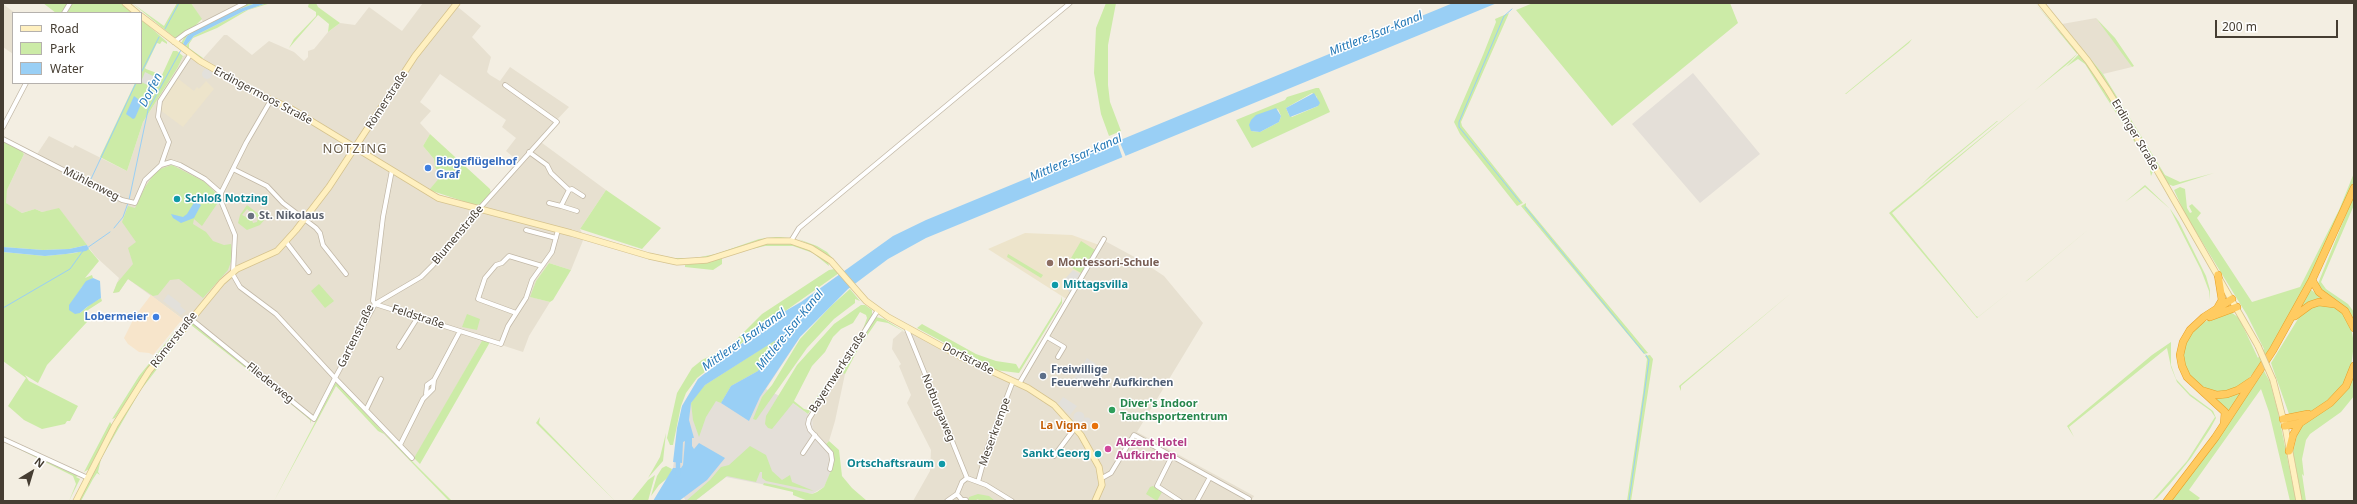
<!DOCTYPE html>
<meta charset="utf-8">
<style>
body{margin:0}
#map{position:relative;width:2357px;height:504px;overflow:hidden;background:#f3eee2;font-family:"Noto Sans",sans-serif}
canvas{display:block}
.frame{position:absolute;inset:0;border:4px solid #453d32;pointer-events:none}
.legend{position:absolute;left:12px;top:12px;width:130px;height:72px;box-sizing:border-box;background:#fff;border:1px solid #b5b1ad;margin:0;padding:5px 7px;list-style:none;font-size:12px;color:#453d32}
.legend li{display:flex;align-items:center;gap:8px;height:20px}
.legend b{width:20px;border:1px solid #b5b1ad}
.north{position:absolute;left:12px;top:452px;width:40px;height:40px;-webkit-text-stroke:3px #fff;paint-order:stroke;rotate:38deg;font-size:11px;font-weight:700;line-height:16px;text-align:center;color:#453d32}
.north::after{content:'';display:block;margin:auto;width:14px;height:18px;background:#453d32;clip-path:polygon(50% 0,100% 100%,50% 72%,0 100%)}
.scale{position:absolute;left:2215px;top:20px;width:123px;height:18px;box-sizing:border-box;border:2px solid #453d32;border-top:0;padding-left:5px;font-size:12px;line-height:14px;white-space:nowrap;color:#453d32;-webkit-text-stroke:3px #fff;paint-order:stroke}
</style>
<div id="map">
<canvas width="2357" height="504"></canvas>
<div class="frame"></div>
<ul class="legend">
<li><b style="height:5px;background:#fff0c0"></b>Road</li>
<li><b style="height:11px;background:#cceba7"></b>Park</li>
<li><b style="height:11px;background:#99cff5"></b>Water</li>
</ul>
<div class="north">N</div>
<div class="scale">200 m</div>
</div>
<script>
const g = document.querySelector('canvas').getContext('2d');
g.lineJoin = 'round';
function paint(path, color) { g.fillStyle = color; g.fill(path, 'evenodd'); }
const shape = rows => new Path2D(rows.map(r => 'M' + r).join(''));
function strokePath(path, color, width, dash) { g.strokeStyle = color; g.lineWidth = width; g.lineCap = dash ? 'butt' : 'round'; g.setLineDash(dash || []); g.stroke(path); }
function write(font, color, halo, rows, align = 'center') {
  g.font = font + ' "Noto Sans",sans-serif'; g.lineWidth = 3; g.setLineDash([]); g.textBaseline = 'middle'; g.strokeStyle = halo; g.fillStyle = color; for (const [text, x, y, turn = 0] of rows) {
    g.save(); g.translate(x, y); g.rotate((+turn || 0) * Math.PI / 180); g.textAlign = isNaN(turn) ? turn : align; if (halo) g.strokeText(text, 0, 0); g.fillText(text, 0, 0); g.restore();
  }
}
const residential = shape([
 [191,3,250,3,205,25],
 [423,3,453,3,481,26,472,37,491,57,487,72,490,75,500,81,510,67,569,107,538,140,606,190,580,229,584,238,571,270,549,263,536,281,531,297,550,302,529,336,523,352,483,339,429,434,415,458,411,460,336,382,315,421,186,318,184,320,128,279,119,292,113,293,119,278,96,257,59,209,42,212,35,209,22,213,5,203,7,190,25,152,35,157,49,136,73,148,75,145,127,171,143,122,178,67,183,56,186,55,199,63,224,35,227,35,252,55,269,41,294,52,304,61,308,57,308,51,314,49,328,32,340,23,355,25,369,7,402,31],
 [440,74,506,120,502,127,516,138,506,151,518,161,481,204,448,198,429,190,442,176,435,167,434,159,423,146,430,134,420,123,431,111,420,102],
 [3,4,15,13,13,13,13,54,3,47],
 [2096,18,2118,45,2132,67,2103,74,2062,24],
 [1105,241,1140,260,1164,276,1203,323,1137,432,1254,496,1251,501,913,501,930,471,931,450,907,403,911,395,899,366,901,364,892,349,893,339,902,331,905,332,906,330,971,366,1015,385],
 [840,372,845,374,835,421,829,441,826,444,813,429,812,418]
]);
const commercial = shape([
 [151,295,184,320,180,322,153,355,149,353,139,352,128,344,124,338,135,316]
]);
const industrial = shape([
 [1693,73,1760,154,1700,203,1632,124],
 [757,331,800,337,766,389,793,403,812,417,813,429,833,454,832,471,824,487,812,494,726,477,695,501,686,501,670,476,673,468,682,406,698,379]
]);
const education = shape([
 [176,77,194,91,197,87,199,89,206,81,214,89,183,127,160,110,165,96],
 [1025,233,1072,235,1099,245,1068,300,988,249]
]);
const green = shape([
 [43,3,68,3,63,13,56,13],
 [71,3,122,3,134,13,66,13],
 [132,3,164,26,177,3,191,3,202,19,195,26,175,38],
 [250,3,256,3,234,11,193,32,187,36,182,46,180,45,185,36,235,8],
 [267,3,271,3,248,10,217,28,193,38,189,44,189,48,203,58,201,60,184,48,194,36,244,11],
 [309,3,316,3,318,7,340,23,328,32,329,24,318,15,289,48,294,39,316,16,316,12,308,7],
 [1106,3,1116,3,1108,45,1108,85,1110,102,1121,131,1109,136,1101,114,1094,73,1096,28],
 [1533,3,1730,3,1738,23,1612,126,1516,10],
 [2035,3,2078,53,2070,62,2034,91,2077,54],
 [1509,13,1461,122,1462,126,1523,203,1517,206,1460,134,1454,122,1483,55,1496,22,1495,19],
 [2096,18,2115,38,2134,66,2132,67],
 [141,19,167,42,167,44,162,41,160,44,157,43,145,68,146,69,162,75,173,51,177,51,183,56,178,67,143,122,127,171,100,157,135,83,141,83],
 [2062,24,2103,74,2165,175,2180,182,2214,173,2173,186,2168,184,2108,86],
 [1912,39,1909,43,1846,94,1845,94],
 [2079,54,2095,75,2154,169,2151,176,2150,171,2151,170,2146,160,2085,64,2078,59,2066,67],
 [1316,88,1319,88,1322,94,1330,112,1252,148,1236,120,1285,100,1287,97],
 [1312,93,1317,97,1318,106,1292,117,1289,115,1286,108],
 [1278,109,1281,116,1279,122,1260,132,1251,131],
 [2031,97,1892,213,1976,316,1978,317,2012,290,1977,318,1889,213],
 [1997,121,1998,121,1921,185,1931,175],
 [430,134,490,189,491,193,481,204,475,205,429,190,441,176,435,167,434,159,423,146],
 [3,141,20,149,24,154,7,190,6,203,22,213,35,209,42,212,59,208,87,245,69,249,43,250,3,247],
 [172,165,205,182,216,193,219,201,202,226,194,219,193,224,206,232,213,241,224,245,231,244,232,259,228,270,203,298,179,279,170,280,158,295,153,296,128,279,119,292,113,293,117,283,133,264,128,248,136,242,122,222,128,206,135,208,145,187,157,170],
 [2354,173,2354,182,2312,275,2279,334,2255,371,2245,383,2223,393,2205,389,2192,380,2186,370,2183,356,2186,341,2199,325,2210,319,2231,312,2239,318,2258,358,2264,349,2247,315,2185,214,2174,190,2180,187,2185,189,2187,208,2190,213,2192,212,2189,206,2192,204,2201,213,2197,218,2252,302,2300,287,2339,210],
 [2145,185,2166,205,2171,210,2179,222,2206,276,2210,290,2209,300,2209,291,2201,270,2170,209,2145,187,2125,202],
 [606,190,661,228,642,249,580,229],
 [2354,195,2354,205,2321,282,2326,289,2348,304,2354,312,2354,320,2348,310,2317,286],
 [1526,203,1526,206,1648,353,1644,354,1521,206],
 [247,205,265,219,260,225,247,230,238,223,240,215],
 [247,209,258,218,257,222,253,223,252,220,242,215],
 [2089,229,2028,280,2025,282,2042,268],
 [776,237,788,237,757,241,703,259,676,260,645,252,673,258,695,258,716,254,759,239],
 [798,239,817,246,827,252,835,261,817,248],
 [1081,241,1095,250,1081,273,1067,265],
 [771,243,794,244,812,251,828,262,829,266,813,253,793,246,765,246,752,249,752,247],
 [89,249,99,261,85,278,92,275,93,278,82,287,72,302,80,313,92,303,101,298,102,301,88,310,85,320,87,322,47,365,38,383,25,375,29,381,78,406,70,421,67,421,65,424,42,429,24,420,8,406,26,378,3,361,3,252,45,256,75,253],
 [1008,254,1043,275,1041,278,1007,257],
 [722,258,722,264,713,270,685,267,685,265],
 [549,263,571,270,553,300,550,302,530,297,536,281],
 [835,269,839,273,757,331,697,378,686,393,681,406,673,445,670,445,667,438,677,393,692,368,702,360,730,346,762,314,829,270],
 [319,284,334,301,325,308,311,291],
 [850,289,860,301,855,299,855,303,834,319,807,348,756,420,753,419,762,397,772,385,800,339,831,306],
 [2310,289,2324,299,2301,307,2301,305],
 [1790,294,1681,386,1681,391,1679,386],
 [1062,296,1062,303,1019,373,995,370,917,328,922,324,976,354,996,361,1016,364,1019,369,1061,301],
 [2327,304,2340,310,2350,323,2354,343,2351,368,2344,384,2325,405,2308,413,2289,414,2271,363,2301,314,2315,306],
 [861,305,865,305,872,310,872,316,808,414,793,403,772,429,768,428,765,424,766,416,797,365,834,324],
 [860,312,866,315,867,318,863,329,808,410,804,409,794,401,812,366,825,352,833,337,841,329,853,323],
 [467,314,480,319,477,330,462,327],
 [876,317,884,319,905,332,888,323,877,321,858,349,845,374,840,372],
 [190,324,194,324,309,418,311,420,311,424,310,420,285,399,191,325,140,391,101,459,98,472,100,475,97,473,93,479,81,501,79,501,107,444,144,382],
 [177,329,115,418,112,419,139,376],
 [483,339,490,342,420,464,414,458],
 [777,339,758,371,731,386,721,403,716,401,706,417,699,437,693,420,691,403,697,394,705,385],
 [2171,342,2171,365,2176,379,2190,394,2213,411,2216,418,2210,429,2191,458,2170,484,2157,498,2152,501,2187,461,2215,417,2211,411,2190,396,2177,382,2171,367,2167,348,2069,427,2074,437,2067,426,2152,355],
 [1650,355,1653,359,1631,501,1627,501,1643,393,1647,359,1645,356],
 [2264,371,2270,382,2278,412,2296,501,2290,501,2269,412,2261,389,2189,490,2200,498,2197,501,2170,501,2214,444],
 [2354,375,2354,396,2341,412,2310,434,2306,440,2302,459,2304,476,2302,474,2306,501,2302,501,2293,452,2299,427,2313,417],
 [336,382,384,433,452,501,449,501,384,434,378,431,336,386,274,501],
 [2243,390,2230,413,2212,397],
 [540,417,539,423,615,501,538,425,536,423],
 [110,422,112,425,89,469,84,472],
 [666,433,663,461,648,478,660,457],
 [3,441,78,476,76,477,80,479,69,501,76,484,73,476],
 [829,441,839,450,842,476,852,488,867,501,808,501,793,495,793,492,763,485,764,483,775,485,812,494,817,492,824,487,833,466,833,454,826,444],
 [750,446,766,455,772,471,782,480,790,475,792,482,814,491,766,481,762,478,762,472,760,472,756,482,727,476,695,501,686,501,710,480,721,467,729,465],
 [666,466,672,469,670,476,659,485,651,496,657,476,662,468],
 [655,475,648,501,631,501,648,480],
 [1153,486,1162,492,1157,501,1146,494,1150,487],
 [978,494,989,496,995,501,982,501,977,499,976,501,968,501,969,497]
]);
const parking = shape([
 '202 74a5 5 0 1 1 10 0a5 5 0 1 1-10 0Z',
 [145,72,157,78,152,87,141,82],
 [1073,270,1082,275,1071,294,1064,285,1064,280],
 [168,294,181,304,180,306,186,311,181,315,163,301],
 [1087,358,1106,371,1096,386,1094,385,1093,387,1085,382,1082,386,1073,380],
 [1063,397,1077,406,1070,415,1058,404],
 '1073.5 417a5.5 5.5 0 1 1 11 0a5.5 5.5 0 1 1-11 0Z',
 '1082.5 422a4.5 4.5 0 1 1 9 0a4.5 4.5 0 1 1-9 0Z'
]);
const water = shape([
 [256,3,267,3,244,11,194,36,184,48,182,46,187,36,193,32,234,11],
 [1453,3,1497,3,926,238,888,259,848,289,800,337,760,397,749,421,721,403,731,386,758,371,776,340,705,385,691,403,689,420,694,438,692,438,692,446,694,449,699,443,725,458,707,480,679,501,653,501,673,468,681,468,683,465,685,441,683,442,682,463,673,462,677,428,682,406,698,379,775,317,801,302,893,236,926,220],
 [1314,93,1320,103,1318,106,1290,117,1286,108],
 [134,96,142,102,135,118,133,119,126,114],
 [1276,108,1281,116,1279,122,1260,132,1251,131,1249,125,1251,120,1256,115],
 [195,201,201,205,194,218,181,223,173,218,171,214,183,217,187,214],
 [87,245,89,249,86,251,66,254,45,256,3,252,3,247,43,250,69,249],
 [93,278,100,281,101,298,87,307,80,313,75,314,69,310,69,305,86,281]
]);
const pier = shape([
 [1118,138,1126,157,1123,159,1116,139]
]);
const stream = shape([
 [1512,9,1504,16,1459,122,1459,127,1520,202],
 [165,29,179,3],
 [141,73,159,37],
 [91,179,136,83],
 [129,200,148,110,181,50],
 [1525,207,1644,353],
 [114,228,123,217,128,203],
 [87,248,110,232],
 [3,308,70,269,83,251],
 [1629,501,1649,360,1646,355]
]);
const canal = shape([
 [678,458,678,475]
]);
const street = shape([
 [64,13,70,3],
 [174,42,186,33,245,3],
 [3,127,26,83],
 [3,139,122,200,135,203,145,180,161,165,169,142,158,117,160,101,190,55],
 [529,152,547,165,551,173,569,190,561,206,549,203],
 [161,165,171,162,180,165,205,179,221,193],
 [233,169,267,186,283,203,316,228,320,233,323,245,346,274],
 [569,190,572,189,583,196],
 [561,206,577,211],
 [526,230,556,238],
 [791,241,799,228,1070,3],
 [286,242,309,272],
 [233,272,235,235,221,201,221,193,246,143,271,100],
 [232,273,240,287,276,314,335,378,375,304,373,301,383,217,392,170],
 [375,304,421,277,433,265,479,209,557,122,505,85],
 [375,304,460,331,434,380],
 [516,313,478,299,485,278,496,265,502,263,509,256,542,266],
 [191,319,314,419,335,378,366,410,381,379],
 [906,327,967,478,986,485,1012,501],
 [460,331,501,344,508,326,526,298,532,280,552,252,558,230],
 [1047,337,1064,347,1058,357],
 [399,347,418,317],
 [1019,384,1104,239],
 [366,410,412,458],
 [3,439,88,478],
 [400,445,423,399,433,389,434,380,427,385,426,394],
 [803,453,815,435],
 [1054,456,1075,428],
 [1172,456,1157,486,1180,501],
 [830,469,832,460,831,453,810,430,808,424,809,419,878,310],
 [1102,478,1111,473,1134,435,1249,499,1247,501],
 [978,482,987,449,1013,381],
 [966,500,962,500,957,494,962,482,967,478],
 [947,501,957,494],
 [1197,501,1210,477]
]);
const secondary = shape([
 [125,3,137,13],
 [2041,3,2088,61,2107,89,2158,172,2258,346],
 [141,16,200,61,260,95,290,108,438,198,571,233,649,256,677,262,707,260,767,241,791,241,811,248,831,261,866,301,888,317,961,357,1028,388,1054,405,1081,435,1099,467,1102,485,1095,501],
 [2273,380,2285,426,2299,501],
 [76,501,115,425,149,371,222,282,237,269,277,251,296,230,329,187,415,56,457,3]
]);
const highway = shape([
 [2312,280,2319,292,2345,311,2354,328],
 [2218,307,2222,300,2218,275],
 [2295,316,2310,305,2319,302,2334,304],
 [2210,317,2237,307],
 [2204,391,2217,395,2227,394,2238,390,2253,380],
 [2283,419,2308,414],
 [2224,424,2225,412,2187,377,2182,366,2180,355,2183,342,2190,330,2204,317,2232,299],
 [2285,426,2300,423,2330,403,2346,386,2354,366],
 [2289,451,2293,435,2300,423],
 [2167,501,2215,438,2273,350,2312,280,2354,188]
]);
const secondaryBridge = shape([
 [2258,346,2273,380]
]);
const markers = [
 [428,168,4,"#3f7fe0"],
 [177,199,4,"#0f9aa8"],
 [251,216,4,"#6b7280"],
 [1050,263,4,"#8d6e63"],
 [1055,285,4,"#0f9aa8"],
 [156,317,4,"#3f7fe0"],
 [1043,376,4,"#5c6f8a"],
 [1112,410,4,"#2e9e5b"],
 [1095,426,4,"#e8710a"],
 [1108,449,4,"#d1479c"],
 [1098,454,4,"#0f9aa8"],
 [942,464,4,"#0f9aa8"]
];
const streetNames = [
 ["Erdingermoos Straße",263,96,28],
 ["Römerstraße",387,100,-57],
 ["Erdinger Straße",2135,135,59],
 ["Mühlenweg",91,184,27],
 ["Blumenstraße",458,235,-50],
 ["Feldstraße",418,317,18],
 ["Gartenstraße",356,336,-64],
 ["Römerstraße",174,340,-52],
 ["Dorfstraße",968,359,27],
 ["Bayernwerkstraße",838,372,-57],
 ["Fliederweg",270,383,39],
 ["Notburgaweg",938,408,68],
 ["Meserkrempe",995,432,-70]
];
const shopNames = [
 ["Biogeflügelhof",436,162],
 ["Graf",436,175],
 ["Lobermeier",148,317,"right"]
];
const cultureNames = [
 ["Schloß Notzing",185,199],
 ["Mittagsvilla",1063,285],
 ["Sankt Georg",1090,454,"right"],
 ["Ortschaftsraum",934,464,"right"]
];
const worshipNames = [
 ["St. Nikolaus",259,216]
];
const educationNames = [
 ["Montessori-Schule",1058,263]
];
const serviceNames = [
 ["Freiwillige",1051,370],
 ["Feuerwehr Aufkirchen",1051,383]
];
const leisureNames = [
 ["Diver's Indoor",1120,404],
 ["Tauchsportzentrum",1120,417]
];
const foodNames = [
 ["La Vigna",1087,426]
];
const hotelNames = [
 ["Akzent Hotel",1116,443],
 ["Aufkirchen",1116,456]
];
const waterNames = [
 ["Mittlere-Isar-Kanal",1376,34,-22],
 ["Dorfen",151,90,-63],
 ["Mittlere-Isar-Kanal",1076,158,-24],
 ["Mittlere-Isar-Kanal",790,330,-51],
 ["Mittlerer Isarkanal",744,340,-35]
];
const quarterNames = [
 ["NOTZING",355,149]
];
paint(residential, '#e7e0d0');
paint(commercial, '#f7e5cb');
paint(industrial, '#e4dfd8');
paint(education, '#ede4cb');
paint(green, '#cceba7');
paint(parking, '#e2e0db');
paint(water, '#99cff5');
paint(pier, '#f3eee2');
strokePath(stream, '#99cff5', 1);
strokePath(canal, '#99cff5', 4.5);
strokePath(street, '#c2b8a7', 5.5);
strokePath(secondary, '#d6c38e', 7);
strokePath(highway, '#e8a127', 8);
strokePath(street, '#fff', 4);
strokePath(secondary, '#fff0c0', 5.5);
strokePath(highway, '#ffcb61', 7);
strokePath(secondaryBridge, '#d6c38e', 7, []);
strokePath(secondaryBridge, '#fff0c0', 5.5);
for (const [x, y, r, color] of markers) { const dot = new Path2D(); dot.arc(x, y, r, 0, 2 * Math.PI); g.fillStyle = color; g.fill(dot); strokePath(dot, '#fff', 1.5); }
write('11px', '#453d32', '#fff', streetNames);
write('bold 11px', '#366cbe', '#fff', shopNames, 'left');
write('bold 11px', '#0d838f', '#fff', cultureNames, 'left');
write('bold 11px', '#5b616d', '#fff', worshipNames, 'left');
write('bold 11px', '#785e54', '#fff', educationNames, 'left');
write('bold 11px', '#4e5e75', '#fff', serviceNames, 'left');
write('bold 11px', '#27864d', '#fff', leisureNames, 'left');
write('bold 11px', '#c56008', '#fff', foodNames, 'right');
write('bold 11px', '#b23c85', '#fff', hotelNames, 'left');
write('italic 12px', '#2579b7', '#fff', waterNames);
g.letterSpacing = '1px';
write('13px', '#685c49', '#fff', quarterNames);
g.letterSpacing = '0px';
</script>
